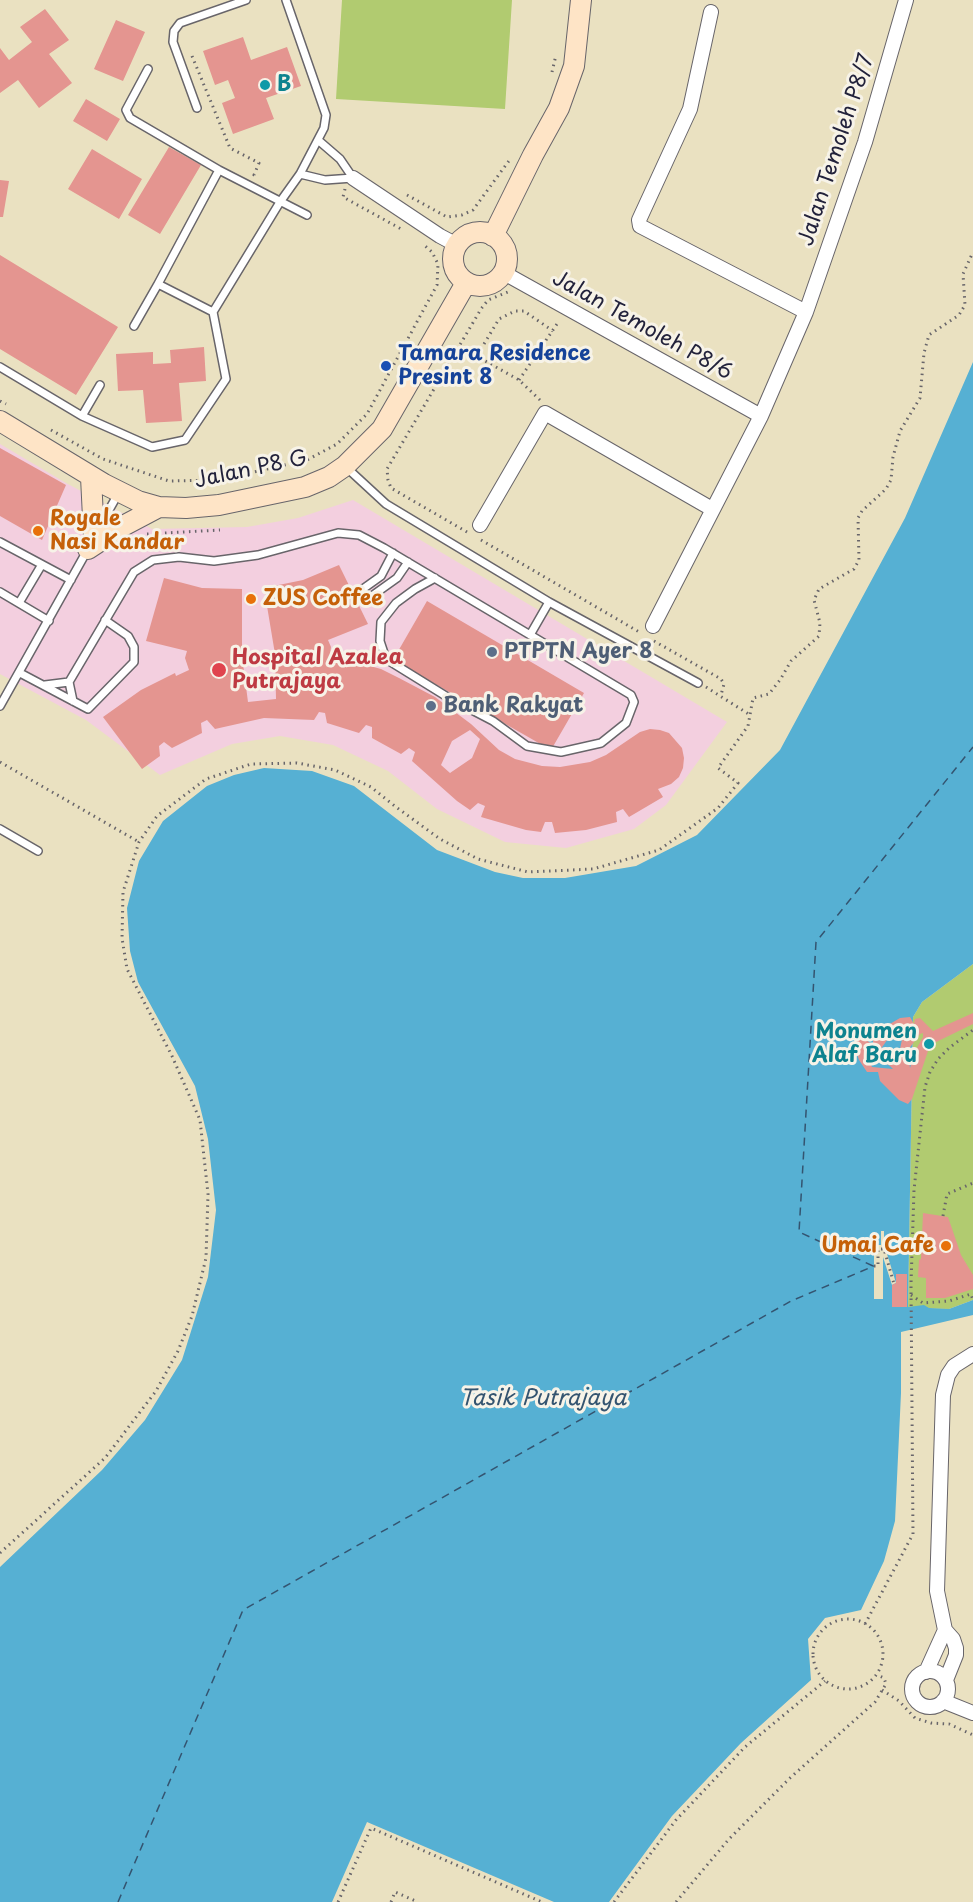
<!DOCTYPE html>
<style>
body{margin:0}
canvas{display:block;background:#eae1c1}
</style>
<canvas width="973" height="1902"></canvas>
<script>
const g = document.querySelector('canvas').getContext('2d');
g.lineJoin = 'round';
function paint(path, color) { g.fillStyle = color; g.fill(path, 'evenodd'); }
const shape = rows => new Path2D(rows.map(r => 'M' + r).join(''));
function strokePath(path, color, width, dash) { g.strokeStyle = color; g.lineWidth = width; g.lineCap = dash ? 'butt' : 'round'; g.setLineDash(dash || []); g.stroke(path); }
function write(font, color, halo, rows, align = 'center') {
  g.font = font + ' "Playpen Sans",sans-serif'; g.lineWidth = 6; g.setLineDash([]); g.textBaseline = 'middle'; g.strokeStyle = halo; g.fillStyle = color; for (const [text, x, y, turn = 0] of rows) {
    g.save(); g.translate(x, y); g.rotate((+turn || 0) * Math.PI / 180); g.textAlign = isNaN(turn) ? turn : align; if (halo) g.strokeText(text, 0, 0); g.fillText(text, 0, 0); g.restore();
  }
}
const built = shape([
 [0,444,66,483,152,529,247,527,298,518,353,500,727,722,666,805,634,829,566,848,505,842,437,809,388,771,333,745,280,736,232,744,160,775,86,720,0,674]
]);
const green = shape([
 [342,0,512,0,505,109,336,99],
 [973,964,973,1300,949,1309,908,1308,913,1017,922,1002]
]);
const water = shape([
 [973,362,973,964,922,1002,913,1017,908,1307,924,1305,929,1308,949,1309,973,1300,973,1315,901,1332,901,1393,895,1521,884,1561,861,1610,825,1618,808,1639,811,1680,741,1743,672,1816,609,1902,554,1902,367,1822,332,1902,0,1902,0,1567,102,1470,145,1420,182,1360,208,1277,216,1210,208,1139,195,1086,138,982,130,951,127,908,139,861,163,821,207,786,234,775,264,768,312,771,354,786,437,850,495,872,523,878,565,878,636,866,697,835,780,750,905,518]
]);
const pier = shape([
 [881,1231,884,1231,884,1245,887,1245,887,1254,896,1283,892,1285,883,1257,883,1299,874,1299,874,1245,881,1245]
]);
const ferry = shape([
 [873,1266,799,1232,816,942,973,747],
 [118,1902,243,1610,791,1301,874,1266]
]);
const building = shape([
 [45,9,69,40,49,54,72,83,39,108,18,80,0,93,0,48,9,60,32,42,20,27],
 [116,20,145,32,123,81,94,69],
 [243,37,251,60,287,47,301,86,266,98,274,119,233,134,222,103,235,98,228,80,215,85,203,51],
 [86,99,120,119,107,141,73,121],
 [169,147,201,165,160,234,128,215],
 [92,149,142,179,119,219,68,189],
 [0,180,9,181,3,217,0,217],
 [0,255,118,327,76,395,0,349],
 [204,347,206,381,179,383,182,421,146,423,143,390,118,391,116,354,153,352,153,364,171,363,170,350],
 [0,448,66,485,42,540,0,516],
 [339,565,368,624,328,640,331,647,330,655,381,669,399,678,435,697,471,724,499,750,515,759,542,766,560,767,590,762,606,755,640,732,650,729,660,730,669,733,682,748,684,758,683,768,679,777,671,784,658,789,663,797,629,817,623,809,616,812,617,822,586,830,555,833,552,822,545,822,541,832,526,830,481,817,485,806,478,803,470,810,457,801,412,761,415,752,409,748,401,754,372,738,372,727,366,725,359,733,327,723,325,713,319,712,314,720,264,718,215,729,207,720,201,723,202,733,172,748,164,742,159,746,160,756,142,769,103,717,141,690,175,673,176,676,189,670,185,658,187,651,146,641,164,578,202,588,242,589,242,656,248,702,276,699,275,654,264,588,303,580],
 [470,730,480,739,472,758,450,773,441,765,452,741],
 [427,601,584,693,551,750,393,660],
 [973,1013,973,1024,930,1045,912,1099,908,1104,899,1100,880,1081,878,1072,867,1072,859,1060,855,1048,856,1038,862,1037,873,1045,873,1038,876,1032,900,1018,910,1017,914,1024,915,1019,920,1018,933,1031],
 [901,1027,904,1030,897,1063,880,1050,890,1036],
 [923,1033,923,1037,914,1053,910,1068,908,1050,920,1034],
 [872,1054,890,1066,893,1069,872,1067,869,1060],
 [923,1213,948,1217,961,1255,973,1275,973,1289,945,1298,926,1298,926,1278,918,1277,919,1260,921,1259],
 [896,1274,907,1274,907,1307,892,1307,892,1285,896,1283]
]);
const path = shape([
 [192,56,230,148,259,163,254,175,256,176],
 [552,72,556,55],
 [345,189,343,197,403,230],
 [407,195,447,217,462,215,473,210,511,158],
 [519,380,559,321],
 [540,400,519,380,480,358,478,354,499,319,515,311,524,311,553,331],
 [0,401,6,404],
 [51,430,103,459,169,481,218,480,307,460,337,444,367,414,437,285,438,264,432,252,423,244],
 [467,532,391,488,388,480,387,469,481,309,488,300,508,292],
 [147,534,220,530],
 [481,540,641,633],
 [654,641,721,679,724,684,721,695],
 [706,687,750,715],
 [0,762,139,842],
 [943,1216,947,1194,973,1183],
 [874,1266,878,1266,878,1249,884,1249,894,1284],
 [911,1295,923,1303,949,1301,971,1294,973,1300],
 [0,1553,105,1458,156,1391,178,1351,192,1316,206,1258,208,1194,200,1120,172,1056,127,969,122,938,123,892,139,842,157,816,206,779,251,764,297,763,335,770,371,787,396,807,440,839,478,859,528,872,593,869,659,850,718,808,738,783,718,768,748,726,753,698,769,694,780,680,791,661,819,636,820,623,814,600,819,589,854,569,859,560,858,518,862,511,886,489,891,480,893,457,900,431,920,398,924,353,929,335,959,315,965,305,963,274,973,252],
 '813 1654a35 35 0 1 1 70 0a35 35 0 1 1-70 0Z',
 [865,1624,913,1534,911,1284,914,1190,925,1087,930,1072,938,1059,949,1048,973,1030],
 [882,1690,899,1701,915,1718,931,1723,949,1724,973,1735],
 [338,1902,371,1828,542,1902],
 [391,1902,395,1892,418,1902],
 [614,1902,676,1820,745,1747,825,1681],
 [676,1902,729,1839,790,1778,875,1702,886,1684,884,1678,877,1675]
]);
const lane = shape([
 [148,69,126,110,130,118,219,170,307,215],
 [197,108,173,42,174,31,180,23,246,0],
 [300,174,325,180,353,178,340,159,318,140],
 [213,312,158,284,219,170],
 [134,326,158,284],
 [0,367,82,416,152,447,185,440,226,379,213,312,280,202,300,174,324,128,326,115,286,0],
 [82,416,100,385],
 [347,468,386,504,549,602,698,683],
 [100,526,118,494],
 [0,542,71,580],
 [360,591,381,576,393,553],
 [0,592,49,621],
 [369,598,397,578,408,562],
 [19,603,41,566],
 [530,635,549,602],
 [20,673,88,709,134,662,134,647,128,636,105,620],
 [45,685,69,682],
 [73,701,69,682,134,572,153,560,179,557,214,561,258,555,338,533,359,535,384,548,631,695,634,702,626,723,601,743,561,752,527,746,493,721,449,698,386,659,380,641,381,622,396,603,415,589,435,578],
 [0,706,88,549],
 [0,829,38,851]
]);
const street = shape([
 [711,12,690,109,639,220,640,226,806,312],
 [353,178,440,236,457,245],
 [504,273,761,416],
 [480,525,545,413,712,509],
 [653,626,761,416,806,312,865,142,906,0],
 '912 1689a18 18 0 1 1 36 0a18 18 0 1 1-36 0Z',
 [926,1672,945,1630],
 [946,1680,956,1655,956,1648,953,1639,945,1630,937,1591,943,1395,948,1375,954,1366,973,1354],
 [943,1701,973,1713]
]);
const secondary = shape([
 '453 259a27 27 0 1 1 54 0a27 27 0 1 1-54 0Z',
 [493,236,533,155,559,108,574,66,581,0],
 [0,421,104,484,138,501,159,507,186,508,219,505,305,487,329,477,345,466,382,429,466,283],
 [91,477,94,538],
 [88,549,123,526,159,507]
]);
const markers = [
 [265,85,6,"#0f9aa8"],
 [386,366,6,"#1a4fb4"],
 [38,531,6,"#e8710a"],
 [251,599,6,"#e8710a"],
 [492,652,6,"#5c6f8a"],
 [219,670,8,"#e0444e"],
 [431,706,6,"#5c6f8a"],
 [929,1044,6,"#0f9aa8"],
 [946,1246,6,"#e8710a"]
];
const cultureNames = [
 ["B",277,85],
 ["Monumen",917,1032,"right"],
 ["Alaf Baru",917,1056,"right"]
];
const streetNames = [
 ["Jalan Temoleh P8/7",837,150,-72],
 ["Jalan Temoleh P8/6",642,326,29],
 ["Jalan P8 G",251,470,-12]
];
const transitNames = [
 ["Tamara Residence",398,354],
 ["Presint 8",398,378]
];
const foodNames = [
 ["Royale",50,519],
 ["Nasi Kandar",50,543],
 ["ZUS Coffee",263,599],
 ["Umai Cafe",934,1246,"right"]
];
const serviceNames = [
 ["PTPTN Ayer 8",504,652],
 ["Bank Rakyat",443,706]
];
const healthNames = [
 ["Hospital Azalea",232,658],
 ["Putrajaya",232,682]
];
const waterNames = [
 ["Tasik Putrajaya",543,1399]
];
paint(built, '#f3cfdf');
paint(green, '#b1cb70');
paint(water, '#56b0d3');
paint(pier, '#eae1c1');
strokePath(ferry, '#345470', 1.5, [8, 6]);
paint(building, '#e49590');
strokePath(lane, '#68656a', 10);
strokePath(street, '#68656a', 16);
strokePath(secondary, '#68656a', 22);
strokePath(path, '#68656a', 3, [1.5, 4.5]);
strokePath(lane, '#fff', 7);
strokePath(street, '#fff', 14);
strokePath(secondary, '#fee4c6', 20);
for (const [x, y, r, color] of markers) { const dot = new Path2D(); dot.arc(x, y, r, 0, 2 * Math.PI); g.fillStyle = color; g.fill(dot); strokePath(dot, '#f7f3e8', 2); }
write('bold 21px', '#0d838f', '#f7f3e8', cultureNames, 'left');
write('21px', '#22223b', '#f7f3e8', streetNames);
write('bold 21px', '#164399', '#f7f3e8', transitNames, 'left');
write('bold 21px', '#c56008', '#f7f3e8', foodNames, 'left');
write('bold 21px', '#4e5e75', '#f7f3e8', serviceNames, 'left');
write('bold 21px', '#be3a42', '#f7f3e8', healthNames, 'left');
write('italic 22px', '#345470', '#f7f3e8', waterNames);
</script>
